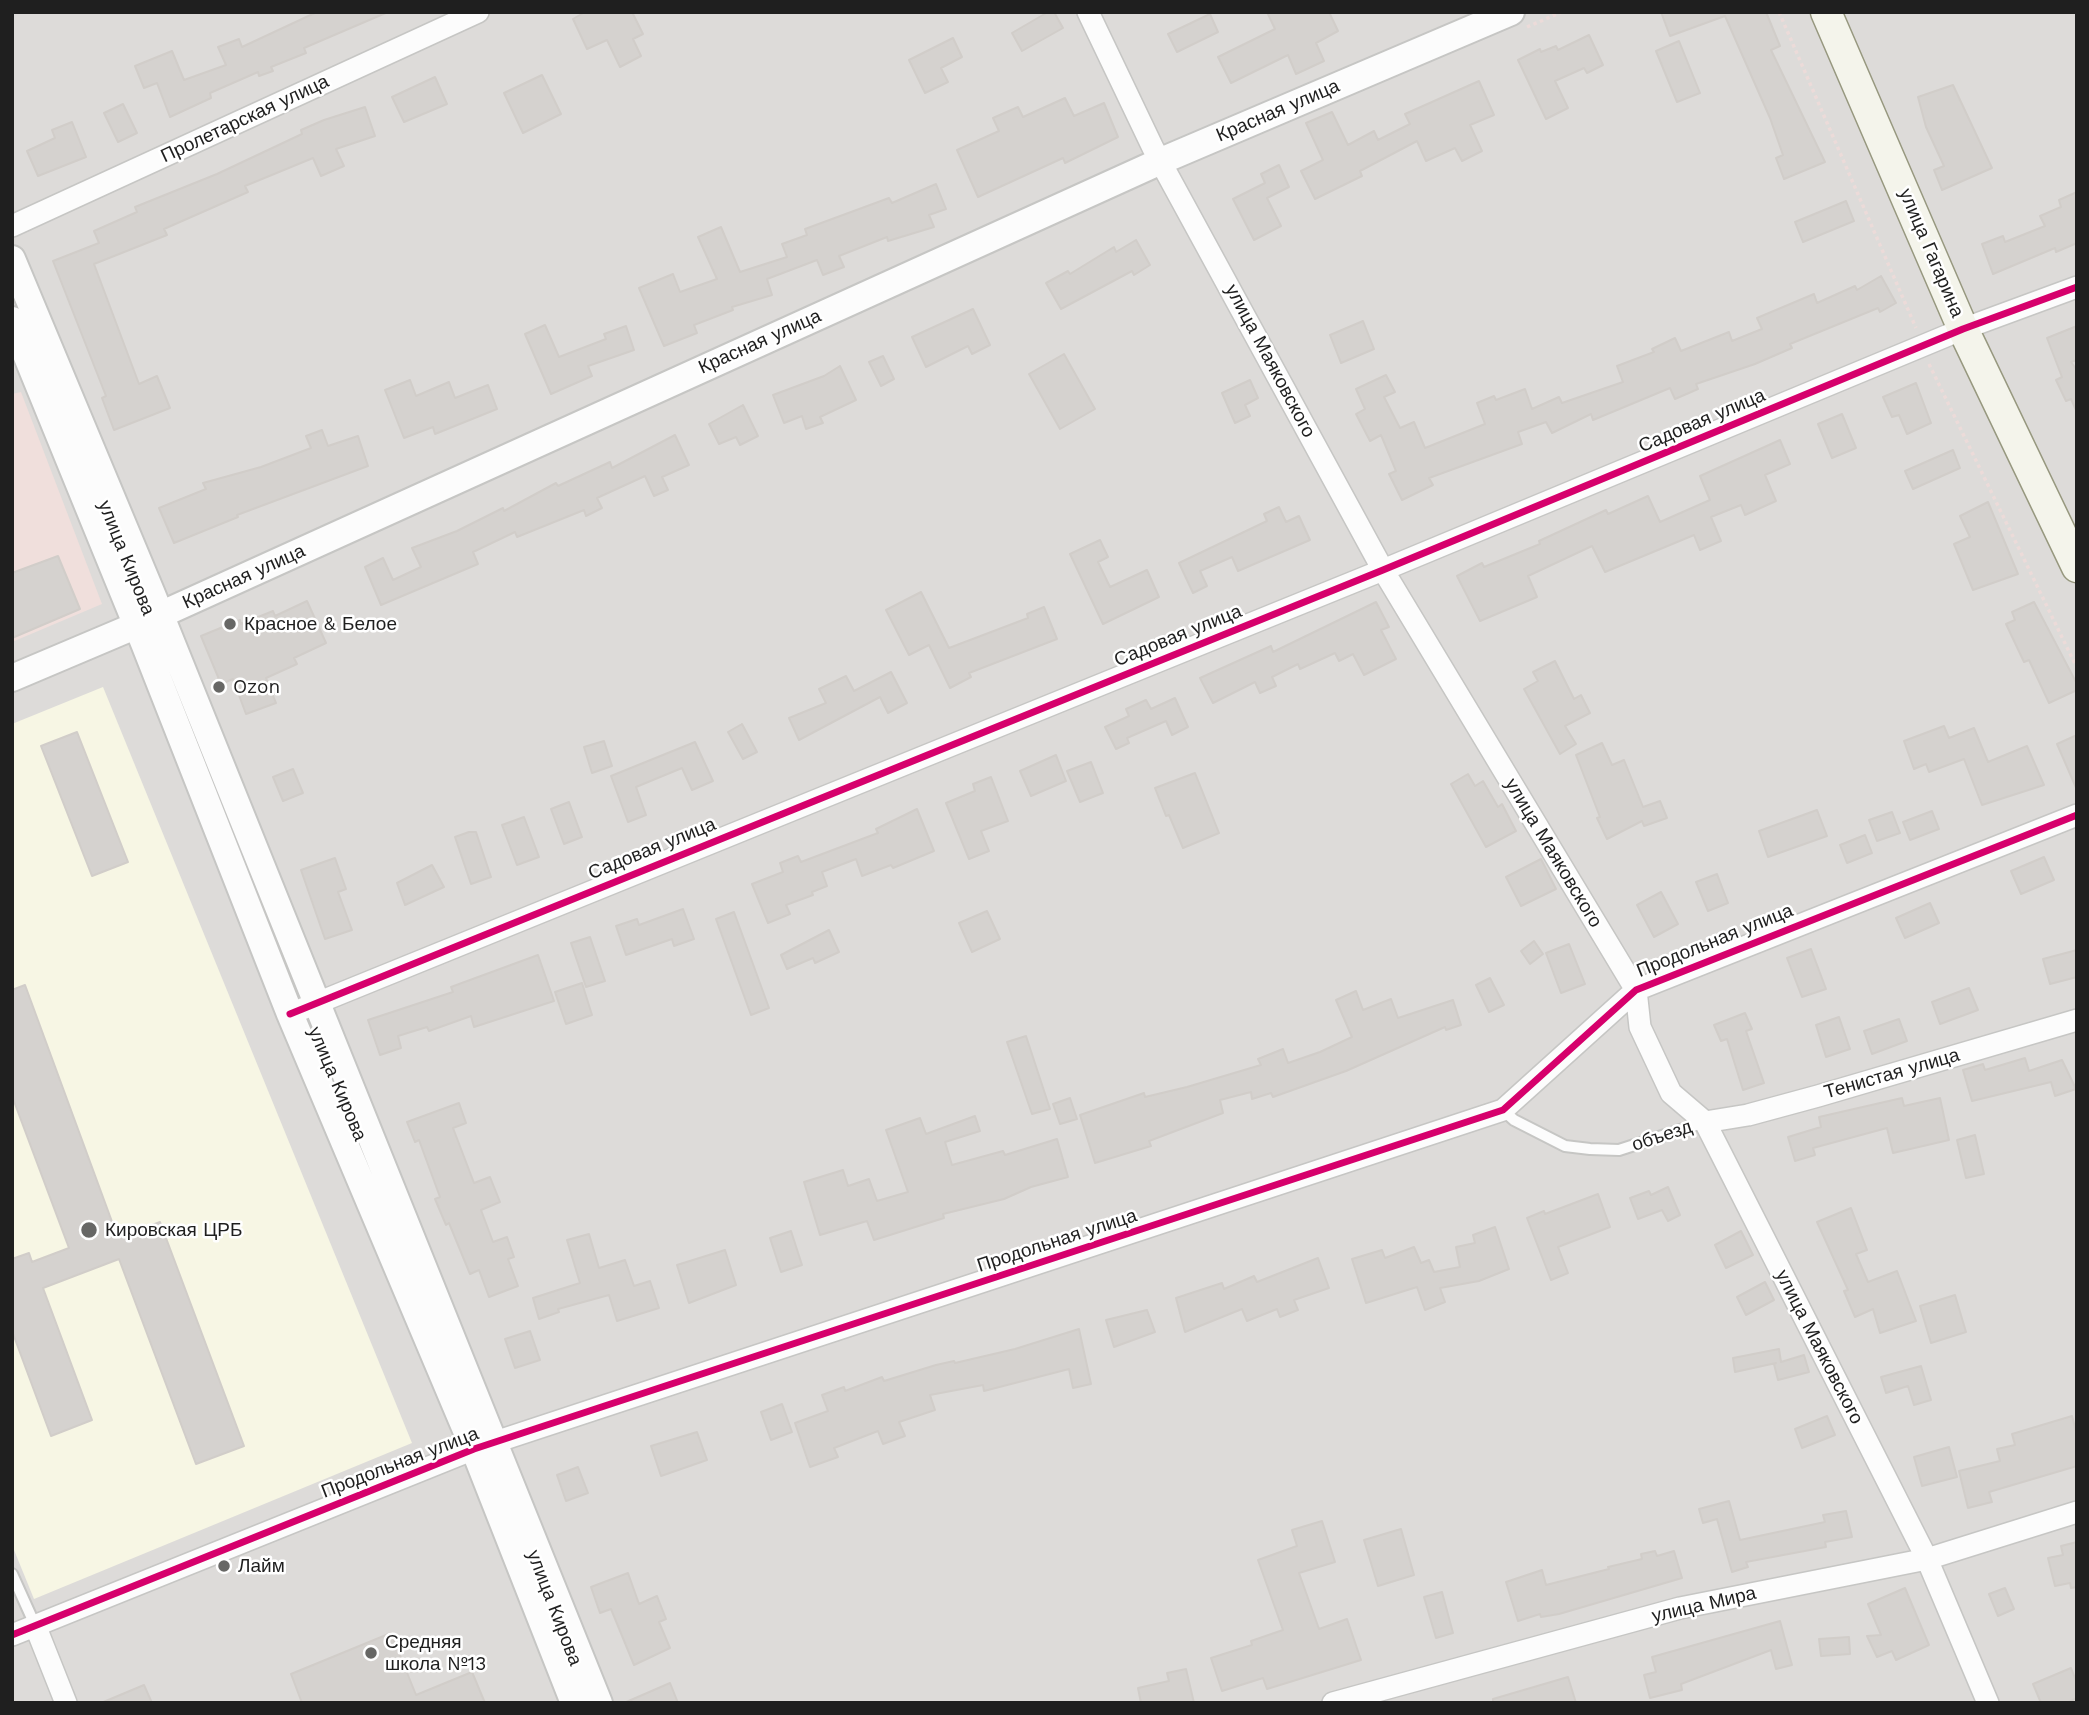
<!DOCTYPE html>
<meta charset="utf-8">
<style>
body{margin:0}
#map{position:relative;width:2089px;height:1715px;overflow:hidden;background:#eeece8;font-family:"Work Sans",sans-serif}
canvas{display:block}
.frame{position:absolute;inset:0;border:14px solid #1f1f1f;pointer-events:none}
</style>
<div id="map">
<canvas width="2089" height="1715"></canvas>
<div class="frame"></div>
</div>
<script>
const g = document.querySelector('canvas').getContext('2d');
g.lineJoin = 'round';
function paint(path, color) { g.fillStyle = color; g.fill(path, 'evenodd'); }
const shape = rows => new Path2D(rows.map(r => 'M' + r).join(''));
function strokePath(path, color, width, dash) { g.strokeStyle = color; g.lineWidth = width; g.lineCap = dash ? 'butt' : 'round'; g.setLineDash(dash || []); g.stroke(path); }
function write(font, color, halo, rows, align = 'center') {
  g.font = font + ' "Work Sans",sans-serif'; g.lineWidth = 5; g.setLineDash([]); g.textBaseline = 'middle'; g.strokeStyle = halo; g.fillStyle = color; for (const [text, x, y, turn = 0] of rows) {
    g.save(); g.translate(x, y); g.rotate((+turn || 0) * Math.PI / 180); g.textAlign = isNaN(turn) ? turn : align; if (halo) g.strokeText(text, 0, 0); g.fillText(text, 0, 0); g.restore();
  }
}
const residential = shape([
 [12,12,2077,12,2077,1703,12,1703]
]);
const commercial = shape([
 [21,392,102,604,12,642,12,394]
]);
const education = shape([
 [103,687,412,1443,34,1599,12,1545,12,724]
]);
const building = shape([
 [317,12,388,12,304,48,306,53,271,67,273,71,259,76,258,72,210,93,211,98,170,117,157,83,144,88,135,66,172,51,184,80,226,65,218,47,239,39,242,47,317,12],
 [585,12,632,12,643,34,633,39,641,56,620,67,607,40,587,49,573,19,585,12],
 [1048,12,1054,12,1063,28,1022,51,1012,33,1048,12],
 [1267,12,1329,12,1338,31,1316,43,1324,61,1296,74,1288,55,1231,83,1218,57,1275,29,1267,12],
 [1661,12,1766,12,1780,46,1771,50,1825,162,1784,179,1776,158,1783,155,1770,118,1725,16,1670,36,1661,12],
 [1210,14,1218,32,1177,52,1168,34,1210,14],
 [1589,35,1603,65,1587,73,1584,68,1555,81,1568,108,1546,119,1518,60,1540,49,1541,52,1556,46,1558,50,1589,35],
 [953,38,962,57,941,68,948,82,925,93,909,60,953,38],
 [1679,41,1700,93,1677,102,1656,51,1679,41],
 [542,75,561,114,523,133,504,93,542,75],
 [435,77,447,104,404,122,392,97,435,77],
 [1479,81,1494,115,1470,125,1482,151,1462,161,1455,148,1426,161,1417,141,1360,171,1362,176,1315,199,1301,171,1323,160,1306,123,1332,112,1348,145,1374,131,1378,140,1410,124,1405,114,1479,81],
 [1953,85,1992,168,1942,190,1934,170,1944,166,1926,127,1918,97,1953,85],
 [1065,98,1074,116,1104,103,1118,137,1065,163,1063,158,978,197,957,150,999,131,993,118,1018,107,1023,117,1065,98],
 [123,104,137,133,118,142,104,113,123,104],
 [365,107,375,136,336,149,344,166,321,176,313,158,245,186,248,192,164,229,167,235,94,264,139,384,157,376,170,408,114,430,102,398,106,396,53,261,99,243,94,231,137,212,135,207,217,174,302,134,301,130,324,120,365,107],
 [72,122,86,157,38,176,27,151,55,138,52,130,72,122],
 [1279,165,1289,187,1267,198,1281,226,1254,240,1233,199,1265,183,1261,174,1279,165],
 [936,184,946,209,929,215,934,227,888,241,887,237,839,256,844,267,823,275,817,260,767,279,772,295,732,307,733,310,694,325,697,333,664,346,639,288,673,274,680,292,717,279,698,237,721,227,740,272,787,257,782,244,807,235,805,229,889,198,892,203,936,184],
 [2077,192,2077,243,2056,252,2055,248,1993,274,1982,244,2003,236,2005,242,2045,226,2040,216,2061,207,2059,200,2077,192],
 [1846,201,1854,221,1803,242,1795,222,1846,201],
 [1136,240,1150,265,1134,275,1132,271,1061,309,1046,283,1068,271,1070,274,1114,247,1116,252,1136,240],
 [1881,276,1896,303,1880,312,1878,308,1790,344,1792,348,1755,364,1696,384,1698,389,1675,399,1670,388,1593,420,1591,414,1552,433,1546,422,1518,432,1522,444,1429,478,1433,485,1402,500,1389,474,1396,471,1381,435,1370,441,1356,414,1365,409,1356,389,1386,375,1395,392,1384,397,1400,428,1414,422,1425,448,1485,424,1477,403,1494,396,1496,400,1525,389,1532,409,1559,397,1562,403,1623,382,1617,366,1654,352,1652,349,1675,338,1681,351,1729,332,1732,341,1762,329,1757,318,1814,294,1817,303,1855,286,1857,290,1881,276],
 [973,309,990,345,972,354,968,346,926,367,912,337,973,309],
 [1363,321,1374,349,1341,363,1330,335,1363,321],
 [545,325,559,357,606,339,604,334,626,326,634,350,588,366,592,376,551,394,525,334,545,325],
 [2077,326,2077,360,2071,362,2077,370,2076,410,2071,399,2066,401,2056,380,2062,377,2047,338,2077,326],
 [1064,354,1095,409,1060,429,1029,374,1064,354],
 [883,356,894,379,881,386,869,362,883,356],
 [840,366,856,400,820,417,823,423,806,429,802,416,784,423,773,395,824,376,840,366],
 [410,380,416,396,449,382,455,398,488,385,497,409,435,434,433,427,404,438,385,390,410,380],
 [1250,380,1258,398,1245,405,1250,416,1235,423,1222,393,1250,380],
 [1916,383,1931,423,1907,434,1899,415,1892,417,1883,397,1916,383],
 [743,405,758,436,740,445,736,437,719,444,709,424,743,405],
 [1842,414,1856,448,1832,458,1818,424,1842,414],
 [322,430,328,446,358,436,368,466,237,515,238,517,174,543,159,508,206,489,203,483,261,467,311,448,306,436,322,430],
 [675,435,689,465,662,477,668,490,654,496,645,476,597,498,602,508,586,516,584,510,517,537,515,532,473,552,478,564,381,605,365,567,383,558,393,580,421,567,412,548,457,531,503,508,504,511,556,483,558,486,610,462,612,468,675,435],
 [1780,440,1790,464,1765,475,1776,501,1745,515,1741,505,1711,517,1721,541,1700,550,1694,535,1605,572,1592,546,1528,576,1537,597,1480,621,1457,576,1482,563,1484,567,1540,544,1539,541,1606,510,1608,514,1648,496,1660,522,1710,500,1700,476,1780,440],
 [1953,450,1960,468,1913,489,1905,471,1953,450],
 [1988,502,2018,574,1973,590,1954,544,1970,537,1960,516,1988,502],
 [1279,507,1286,522,1299,516,1310,540,1238,571,1232,557,1200,571,1207,586,1193,593,1179,563,1267,521,1264,514,1279,507],
 [1100,540,1108,557,1098,562,1110,587,1147,570,1159,597,1103,624,1070,554,1100,540],
 [58,556,80,609,12,638,12,573,58,556],
 [921,592,949,648,1028,618,1027,614,1044,607,1057,639,969,673,971,677,950,688,929,645,909,655,886,610,921,592],
 [307,601,326,643,294,658,297,664,266,678,276,703,246,714,233,679,221,684,201,636,240,620,241,624,273,611,275,616,307,601],
 [1376,602,1389,627,1381,630,1396,659,1364,675,1353,654,1339,661,1335,653,1300,669,1298,664,1272,677,1276,686,1260,693,1255,682,1213,703,1200,678,1271,646,1273,652,1376,602],
 [2034,602,2077,684,2077,690,2049,703,2029,660,2024,662,2006,624,2015,620,2012,612,2034,602],
 [1555,661,1574,699,1581,695,1590,713,1565,726,1576,744,1560,754,1524,689,1538,681,1533,672,1555,661],
 [891,672,907,703,888,713,880,697,799,740,789,718,826,703,819,689,846,676,854,691,891,672],
 [1175,698,1188,727,1172,735,1166,721,1127,738,1129,743,1116,749,1105,727,1129,716,1126,709,1146,700,1151,709,1175,698],
 [742,724,757,752,743,759,728,732,742,724],
 [1944,726,1949,738,1974,728,1988,762,2027,746,2044,785,1982,805,1964,759,1929,772,1926,764,1914,769,1904,741,1944,726],
 [77,732,128,862,92,876,41,746,77,732],
 [2077,735,2077,790,2057,744,2077,735],
 [604,741,612,766,592,773,584,747,604,741],
 [695,742,713,781,692,790,682,768,636,787,646,815,628,822,611,776,695,742],
 [1602,743,1612,765,1624,760,1643,807,1660,801,1667,818,1644,826,1642,821,1607,839,1597,818,1600,817,1576,755,1602,743],
 [1056,755,1066,781,1031,796,1020,771,1056,755],
 [1091,762,1103,793,1080,802,1067,771,1091,762],
 [293,769,303,793,283,801,273,777,293,769],
 [1195,773,1219,833,1183,848,1169,815,1166,816,1155,788,1195,773],
 [1468,774,1475,786,1483,781,1498,807,1502,804,1516,831,1486,847,1451,784,1468,774],
 [991,777,1008,821,981,831,989,851,969,859,946,803,975,791,973,784,991,777],
 [569,802,582,837,564,844,551,809,569,802],
 [917,809,934,851,893,868,891,865,862,876,856,859,822,872,827,886,812,892,813,895,786,905,790,914,768,923,752,884,783,872,780,863,798,856,801,862,878,833,876,829,917,809],
 [1817,810,1827,836,1768,857,1759,831,1817,810],
 [1932,811,1939,829,1910,840,1903,822,1932,811],
 [1892,812,1900,833,1877,841,1869,820,1892,812],
 [524,817,539,857,517,865,502,825,524,817],
 [469,832,476,832,491,877,471,884,455,837,469,832],
 [1865,835,1872,853,1847,863,1840,845,1865,835],
 [2044,857,2054,880,2021,894,2011,871,2044,857],
 [335,858,346,889,338,892,352,930,325,939,301,870,335,858],
 [1541,859,1556,889,1521,906,1506,877,1541,859],
 [432,865,444,887,405,905,397,883,432,865],
 [1717,874,1728,903,1708,911,1696,882,1717,874],
 [1661,892,1678,924,1654,937,1637,905,1661,892],
 [1930,903,1939,923,1905,938,1896,918,1930,903],
 [683,909,694,939,674,946,672,939,626,955,616,926,637,919,639,925,683,909],
 [987,911,1000,939,972,952,959,923,987,911],
 [734,912,769,1008,751,1015,716,919,734,912],
 [829,930,839,952,815,963,813,958,787,969,781,955,829,930],
 [590,937,605,981,586,987,571,943,590,937],
 [1534,941,1543,954,1530,964,1521,951,1534,941],
 [1569,944,1585,984,1561,993,1546,953,1569,944],
 [1811,949,1826,989,1802,997,1787,958,1811,949],
 [2077,950,2077,977,2050,984,2043,959,2077,950],
 [538,955,554,1001,474,1027,471,1016,429,1031,427,1027,398,1036,401,1048,380,1055,368,1020,453,992,451,987,538,955],
 [1490,978,1504,1005,1489,1012,1476,985,1490,978],
 [582,983,592,1015,566,1024,555,992,582,983],
 [25,985,118,1238,160,1222,244,1446,196,1464,119,1259,43,1288,92,1420,51,1436,12,1331,12,1259,29,1253,32,1262,69,1248,12,1096,12,990,25,985],
 [1969,988,1978,1010,1940,1024,1932,1002,1969,988],
 [1356,991,1363,1010,1391,999,1398,1018,1453,1000,1461,1025,1446,1030,1445,1027,1346,1071,1273,1097,1271,1093,1252,1099,1251,1092,1220,1100,1223,1113,1149,1141,1151,1146,1095,1163,1080,1115,1144,1093,1145,1097,1187,1087,1261,1065,1258,1059,1283,1049,1288,1063,1320,1052,1352,1037,1336,1000,1356,991],
 [1745,1013,1752,1029,1746,1031,1764,1083,1743,1090,1727,1039,1721,1041,1714,1025,1745,1013],
 [1839,1017,1850,1049,1826,1057,1816,1025,1839,1017],
 [1899,1019,1907,1041,1872,1054,1864,1031,1899,1019],
 [1026,1036,1050,1109,1032,1114,1007,1042,1026,1036],
 [2025,1058,2029,1071,2062,1060,2076,1089,2055,1096,2051,1082,1972,1101,1963,1070,1983,1064,1985,1070,2025,1058],
 [1070,1098,1077,1119,1060,1124,1053,1104,1070,1098],
 [1902,1098,1904,1106,1940,1098,1949,1140,1893,1153,1887,1128,1813,1148,1815,1155,1795,1161,1788,1137,1821,1127,1819,1117,1902,1098],
 [459,1103,466,1123,453,1128,474,1183,490,1177,500,1202,481,1210,493,1242,507,1237,514,1257,508,1259,518,1286,489,1297,479,1270,470,1274,449,1223,446,1225,435,1199,440,1197,419,1140,415,1142,407,1122,459,1103],
 [975,1116,980,1131,945,1142,952,1165,1003,1151,1005,1155,1057,1139,1068,1177,1031,1187,1004,1199,943,1214,944,1218,874,1240,867,1221,820,1235,804,1182,843,1170,848,1186,869,1179,877,1201,908,1192,886,1130,920,1118,926,1134,975,1116],
 [1975,1135,1984,1174,1966,1178,1957,1140,1975,1135],
 [1668,1187,1680,1215,1668,1221,1662,1210,1638,1219,1630,1198,1649,1191,1651,1195,1668,1187],
 [1598,1194,1610,1227,1558,1247,1568,1273,1551,1280,1527,1218,1544,1211,1545,1214,1598,1194],
 [1851,1208,1867,1250,1856,1254,1868,1282,1897,1271,1916,1321,1880,1333,1873,1309,1855,1317,1844,1291,1848,1290,1817,1222,1851,1208],
 [1495,1227,1509,1269,1479,1281,1440,1288,1445,1302,1425,1310,1417,1287,1366,1303,1352,1259,1382,1250,1385,1258,1414,1247,1421,1263,1429,1260,1434,1272,1460,1267,1456,1247,1475,1243,1473,1235,1495,1227],
 [791,1231,802,1265,781,1272,770,1238,791,1231],
 [1741,1231,1753,1255,1726,1268,1715,1245,1741,1231],
 [589,1234,599,1268,625,1260,634,1286,650,1281,659,1308,617,1321,609,1295,558,1309,559,1312,539,1319,533,1298,580,1283,567,1240,589,1234],
 [725,1250,736,1285,689,1303,677,1265,725,1250],
 [1318,1258,1329,1288,1294,1300,1298,1310,1280,1317,1277,1309,1247,1321,1242,1309,1185,1332,1176,1298,1222,1283,1224,1289,1254,1276,1257,1282,1318,1258],
 [1765,1282,1774,1300,1746,1315,1737,1297,1765,1282],
 [1955,1295,1966,1332,1931,1343,1920,1306,1955,1295],
 [1147,1310,1155,1332,1114,1347,1106,1320,1147,1310],
 [1079,1329,1091,1384,1073,1388,1069,1369,984,1391,983,1385,930,1395,935,1410,899,1422,905,1436,883,1444,878,1431,834,1448,838,1457,810,1467,795,1423,828,1411,822,1395,844,1387,845,1391,882,1377,884,1381,936,1365,954,1361,955,1363,1015,1349,1079,1329],
 [530,1331,540,1360,515,1368,505,1339,530,1331],
 [1779,1349,1781,1362,1804,1355,1809,1372,1778,1380,1774,1364,1776,1363,1735,1372,1733,1358,1779,1349],
 [1921,1366,1931,1400,1914,1405,1908,1386,1886,1393,1881,1377,1921,1366],
 [782,1404,792,1432,771,1440,761,1412,782,1404],
 [1827,1416,1835,1435,1802,1448,1795,1429,1827,1416],
 [2072,1416,2077,1435,2077,1466,1989,1492,1992,1502,1968,1508,1959,1471,2000,1461,1997,1449,2015,1445,2012,1434,2072,1416],
 [697,1432,707,1460,661,1476,651,1446,697,1432],
 [1949,1447,1957,1477,1922,1486,1914,1457,1949,1447],
 [578,1467,588,1493,566,1501,557,1475,578,1467],
 [1729,1501,1740,1540,1825,1522,1823,1515,1846,1511,1852,1537,1825,1542,1826,1547,1746,1562,1748,1567,1732,1572,1717,1519,1703,1523,1699,1509,1729,1501],
 [1322,1521,1335,1562,1299,1573,1319,1629,1347,1619,1361,1660,1267,1689,1263,1678,1222,1691,1211,1658,1252,1645,1251,1641,1283,1630,1258,1560,1297,1546,1292,1530,1322,1521],
 [1401,1529,1414,1575,1378,1586,1364,1540,1401,1529],
 [2077,1542,2077,1587,2071,1588,2070,1583,2055,1586,2048,1558,2063,1555,2061,1546,2077,1542],
 [1655,1551,1657,1556,1674,1551,1682,1578,1559,1614,1541,1617,1540,1614,1518,1621,1506,1582,1542,1570,1546,1585,1609,1569,1608,1567,1642,1559,1641,1554,1655,1551],
 [628,1573,639,1604,657,1596,666,1619,659,1622,670,1648,634,1665,611,1609,600,1613,591,1587,628,1573],
 [1905,1588,1929,1645,1896,1660,1892,1651,1877,1657,1867,1636,1881,1635,1868,1604,1905,1588],
 [2005,1588,2014,1609,1998,1616,1989,1594,2005,1588],
 [1442,1592,1453,1633,1436,1638,1424,1597,1442,1592],
 [1780,1621,1792,1665,1776,1669,1771,1650,1681,1684,1682,1690,1650,1698,1644,1675,1656,1672,1652,1657,1780,1621],
 [391,1633,416,1695,472,1672,485,1703,302,1703,291,1674,391,1633],
 [1849,1637,1850,1654,1821,1656,1819,1639,1849,1637],
 [2071,1668,2077,1683,2077,1698,2067,1703,2041,1703,2033,1684,2071,1668],
 [1186,1669,1194,1703,1141,1703,1138,1688,1169,1681,1167,1673,1186,1669],
 [1568,1677,1576,1703,1493,1703,1493,1699,1568,1677],
 [670,1683,678,1703,624,1703,670,1683],
 [144,1685,152,1703,101,1703,144,1685]
]);
const path = shape([
 [1779,12,1916,328],
 [1527,27,1562,12],
 [1929,364,2077,668]
]);
const service = shape([
 [1503,1110,1514,1120,1565,1146,1590,1149,1619,1150,1705,1122],
 [12,1574,35,1625]
]);
const minor = shape([
 [1088,12,1153,148,1383,570,1636,990,1640,1027,1671,1093,1705,1122,1927,1559,1988,1703],
 [12,226,478,12],
 [290,1014,1383,570,1963,329,2077,287],
 [1705,1122,1748,1115,1818,1096,2077,1020],
 [35,1625,66,1703],
 [12,1635,474,1449,1503,1110,1636,990,2077,815],
 [1333,1703,1680,1608,1927,1559,2077,1512]
]);
const tertiary = shape([
 [12,259,152,594,599,1703],
 [12,320,144,643,290,1014,474,1449,574,1703],
 [12,678,149,620,1161,161,1511,12]
]);
const secondary = shape([
 [1826,12,1963,329,2077,567]
]);
const cycleway = shape([
 [290,1014,1383,570,1963,329,2077,287],
 [12,1635,474,1449,1503,1110,1636,990,2077,815]
]);
const markers = [
 [230,624,7,"#676765"],
 [219,687,7,"#676765"],
 [89,1230,9,"#676765"],
 [224,1566,7,"#676765"],
 [371,1653,7,"#676765"]
];
const streetNames = [
 ["Красная улица",1278,111,-23],
 ["Пролетарская улица",245,119,-25],
 ["улица Гагарина",1931,253,67],
 ["Красная улица",760,342,-24],
 ["улица Маяковского",1270,361,62],
 ["Садовая улица",1702,421,-23],
 ["улица Кирова",126,558,68],
 ["Красная улица",244,577,-24],
 ["Садовая улица",1178,636,-22],
 ["Садовая улица",652,849,-22],
 ["улица Маяковского",1553,853,59],
 ["Продольная улица",1715,941,-22],
 ["Тенистая улица",1892,1074,-16],
 ["улица Кирова",337,1084,67],
 ["объезд",1662,1136,-18],
 ["Продольная улица",1057,1241,-18],
 ["улица Маяковского",1819,1347,63],
 ["Продольная улица",400,1463,-21],
 ["улица Мира",1704,1605,-13],
 ["улица Кирова",554,1608,69]
];
const poiNames = [
 ["Красное & Белое",244,624],
 ["Ozon",233,687],
 ["Кировская ЦРБ",105,1230],
 ["Лайм",238,1566],
 ["Средняя",385,1642],
 ["школа №13",385,1664]
];
paint(residential, '#dddbd9');
paint(commercial, '#f0dfdc');
paint(education, '#f7f6e4');
paint(building, '#d5d2cf');
strokePath(building, '#d1cdc9', 2);
strokePath(service, '#c6c6c4', 14);
strokePath(minor, '#c6c6c4', 24);
strokePath(tertiary, '#c6c6c4', 30);
strokePath(secondary, '#97987f', 33);
strokePath(path, '#ecdbd9', 3.5, [3.5, 3.5]);
strokePath(service, '#fcfcfc', 10);
strokePath(minor, '#fcfcfc', 21);
strokePath(tertiary, '#fcfcfc', 26);
strokePath(secondary, '#f4f4eb', 30);
strokePath(cycleway, '#d6006c', 7);
for (const [x, y, r, color] of markers) { const dot = new Path2D(); dot.arc(x, y, r, 0, 2 * Math.PI); g.fillStyle = color; g.fill(dot); strokePath(dot, '#fff', 2.5); }
write('19px', '#1f1f1f', '#fff', streetNames);
write('19px', '#1f1f1f', '#fff', poiNames, 'left');
</script>
